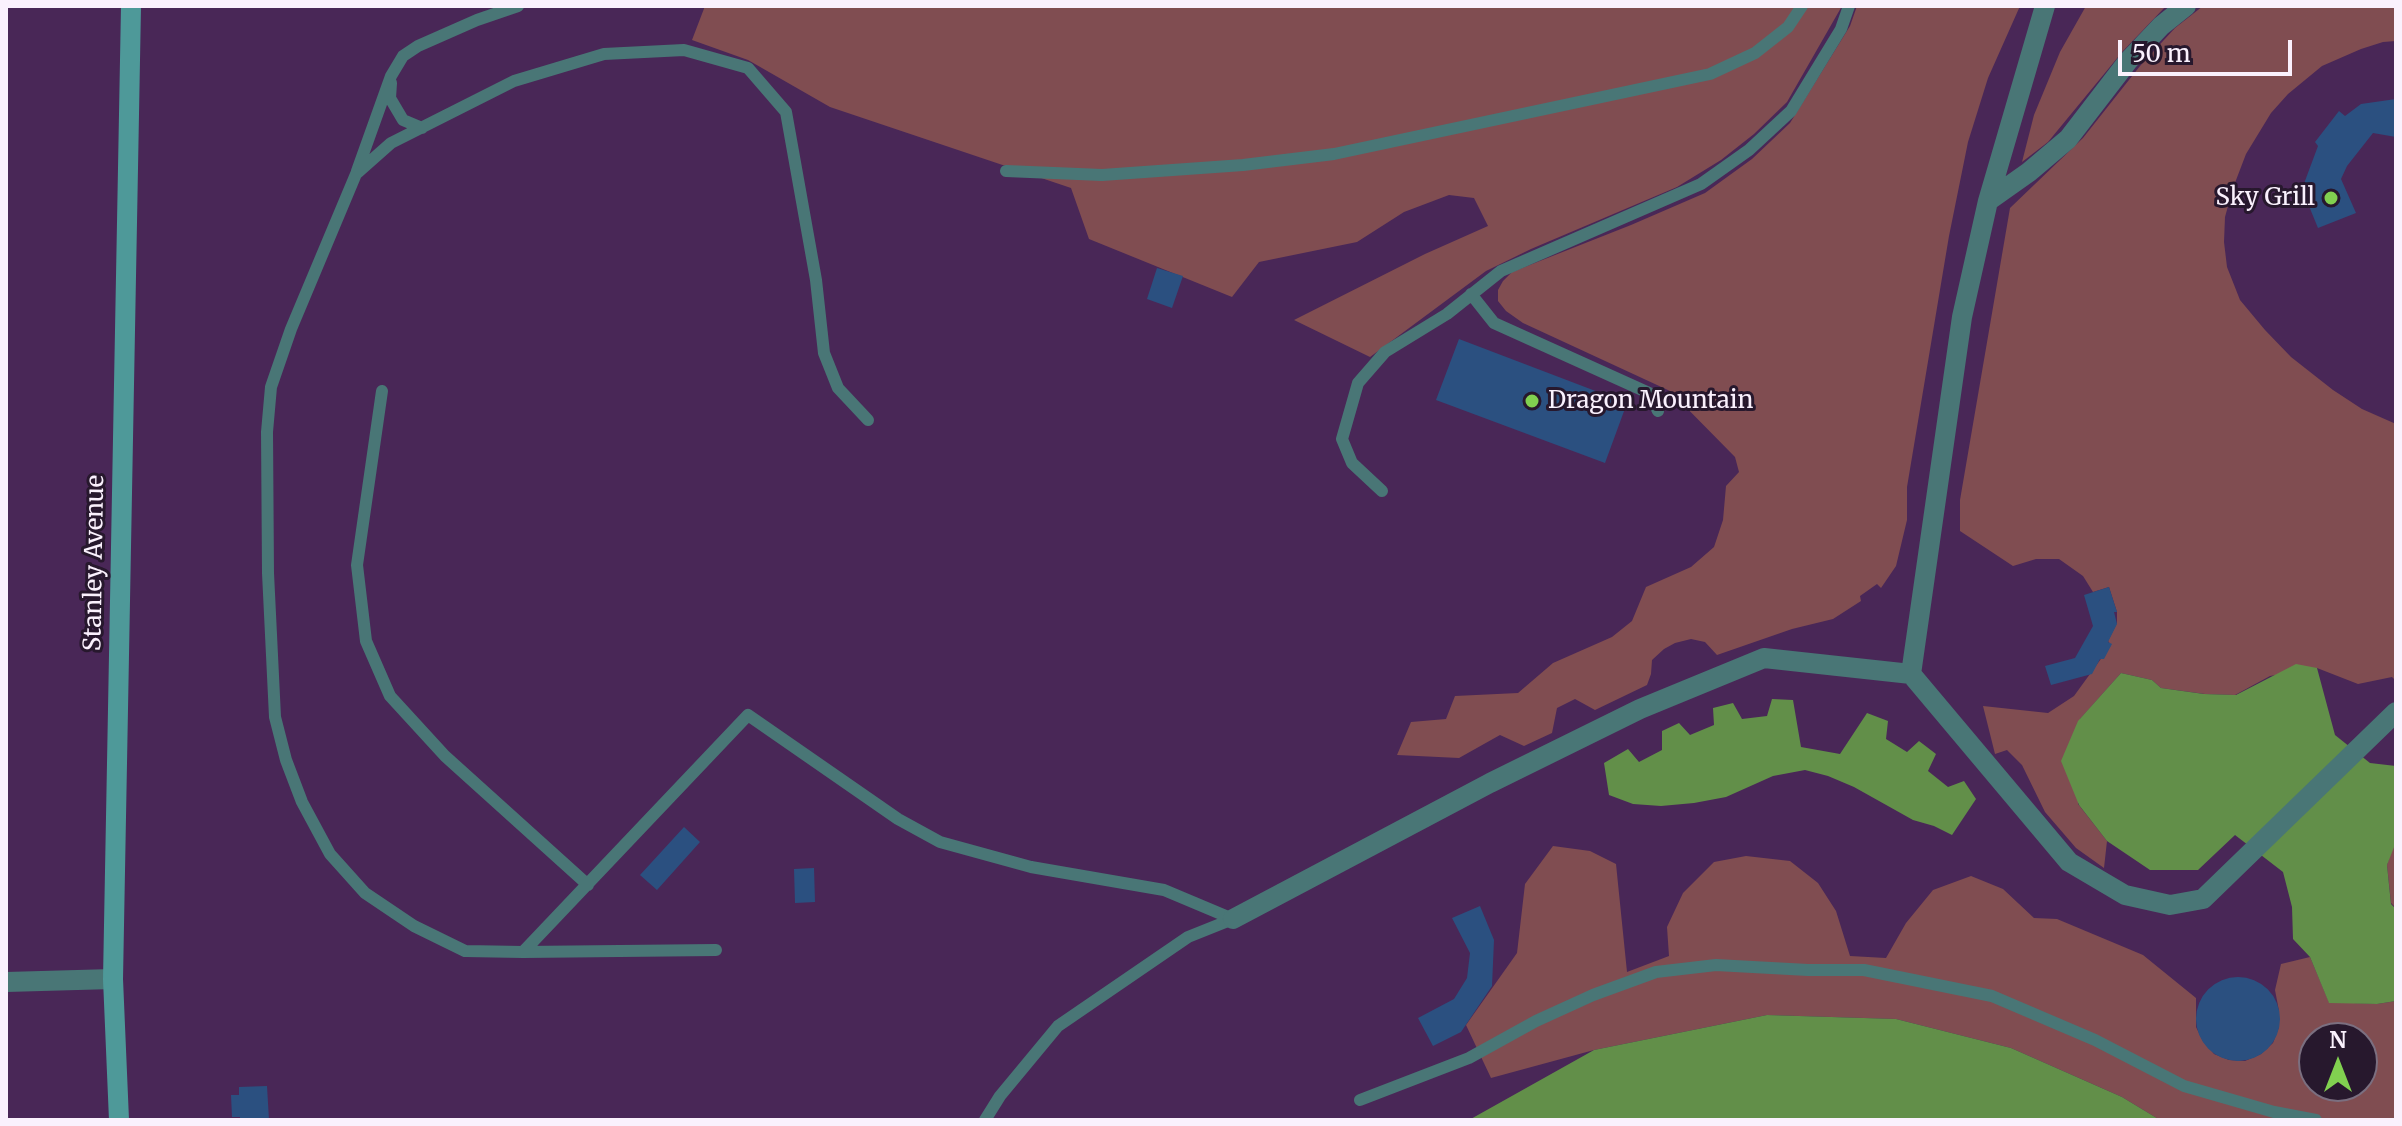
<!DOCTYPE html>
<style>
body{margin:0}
#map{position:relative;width:2402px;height:1126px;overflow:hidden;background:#492757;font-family:Merriweather,serif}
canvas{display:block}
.frame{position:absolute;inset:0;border:8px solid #faf1fd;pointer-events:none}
.north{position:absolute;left:2298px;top:1022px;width:80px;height:80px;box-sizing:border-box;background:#27182d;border:2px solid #7b6f80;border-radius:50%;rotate:0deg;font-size:22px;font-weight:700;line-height:32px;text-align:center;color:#faf1fd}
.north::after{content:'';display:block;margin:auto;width:28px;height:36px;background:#81d050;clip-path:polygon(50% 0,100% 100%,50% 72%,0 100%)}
.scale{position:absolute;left:2118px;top:40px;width:174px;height:36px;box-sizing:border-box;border:4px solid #faf1fd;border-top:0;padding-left:10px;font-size:24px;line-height:28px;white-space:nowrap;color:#faf1fd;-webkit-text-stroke:6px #27182d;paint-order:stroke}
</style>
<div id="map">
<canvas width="2402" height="1126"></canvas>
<div class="frame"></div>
<div class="north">N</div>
<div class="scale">50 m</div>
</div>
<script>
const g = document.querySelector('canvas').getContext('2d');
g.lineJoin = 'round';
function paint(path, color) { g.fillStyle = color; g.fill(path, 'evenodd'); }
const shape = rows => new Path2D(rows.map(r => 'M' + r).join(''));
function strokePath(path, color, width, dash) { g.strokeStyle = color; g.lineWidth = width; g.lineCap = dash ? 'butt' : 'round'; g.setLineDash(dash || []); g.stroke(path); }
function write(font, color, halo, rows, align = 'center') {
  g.font = font + ' Merriweather,serif'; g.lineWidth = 6; g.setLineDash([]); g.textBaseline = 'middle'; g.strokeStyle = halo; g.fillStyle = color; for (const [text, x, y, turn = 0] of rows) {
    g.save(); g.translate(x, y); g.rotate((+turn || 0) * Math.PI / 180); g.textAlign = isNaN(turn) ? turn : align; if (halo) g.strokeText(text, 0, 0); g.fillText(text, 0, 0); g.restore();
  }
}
const green = shape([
 [705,6,1842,6,1787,102,1754,134,1721,160,1677,187,1531,249,1486,271,1370,357,1294,320,1425,254,1488,226,1474,198,1449,195,1404,212,1357,242,1259,262,1232,297,1089,239,1071,188,830,107,748,60,692,40],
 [1857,6,2020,6,1988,78,1968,142,1949,236,1907,487,1907,520,1896,566,1881,588,1877,584,1860,596,1861,601,1833,619,1792,629,1717,655,1705,642,1691,639,1675,643,1664,649,1652,660,1651,674,1647,685,1595,710,1575,699,1557,708,1552,733,1524,746,1500,735,1459,758,1397,755,1411,722,1446,719,1455,696,1518,693,1553,663,1612,637,1632,621,1646,587,1691,567,1714,547,1723,520,1726,486,1739,472,1735,457,1670,391,1523,323,1506,311,1498,301,1498,290,1503,281,1512,272,1631,225,1705,193,1752,159,1790,123,1850,26],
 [2086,6,2166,6,2123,51,2048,142,2022,162,2034,115,2060,52],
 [2203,6,2396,6,2396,41,2383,42,2361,49,2322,66,2288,94,2271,113,2246,154,2233,188,2225,217,2224,242,2227,267,2240,300,2265,330,2291,357,2333,390,2362,409,2396,424,2396,681,2392,677,2358,684,2317,668,2270,676,2235,695,2205,694,2161,688,2152,680,2121,673,2080,719,2078,804,2107,841,2104,868,2076,848,2045,812,2022,765,2007,750,1995,754,1983,706,2048,713,2074,696,2111,645,2108,641,2117,623,2117,612,2109,587,2093,592,2083,576,2059,559,2036,559,2013,566,1960,531,1960,500,2010,208,2083,138,2140,66,2175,28],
 [2394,842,2396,842,2396,908,2391,903,2387,865],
 [1553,846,1590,851,1616,864,1627,972,1669,956,1667,927,1683,893,1714,862,1746,856,1790,861,1818,883,1836,911,1850,956,1886,958,1906,923,1933,890,1971,876,2003,889,2034,918,2057,919,2143,955,2196,998,2196,1027,2203,1041,2214,1054,2229,1060,2245,1061,2261,1054,2273,1043,2279,1027,2279,1011,2275,990,2281,964,2310,957,2329,1002,2377,1004,2396,1001,2396,1120,2160,1120,2122,1097,2011,1048,1896,1019,1767,1015,1594,1050,1491,1078,1466,1025,1517,953,1525,884],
 [2314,1038,2362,1038,2362,1086,2314,1086]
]);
const water = shape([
 [2296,664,2317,668,2335,735,2370,763,2396,766,2396,842,2387,865,2391,904,2396,909,2396,1001,2377,1004,2329,1003,2310,957,2293,939,2292,907,2283,872,2235,835,2198,870,2150,870,2107,841,2079,805,2061,761,2078,721,2121,673,2152,680,2161,688,2204,694,2236,695],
 [1772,699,1793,700,1801,747,1840,754,1867,713,1888,721,1886,739,1907,752,1919,741,1936,754,1928,771,1948,787,1964,781,1976,799,1952,835,1934,826,1913,820,1854,787,1828,776,1805,770,1773,776,1726,797,1694,803,1661,806,1633,804,1609,795,1604,763,1628,749,1639,762,1662,750,1662,731,1679,723,1690,735,1714,725,1713,708,1733,703,1742,719,1767,716],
 [1767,1015,1896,1019,2011,1048,2122,1097,2160,1120,1469,1120,1594,1050]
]);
const building = shape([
 [2396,99,2396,137,2373,133,2347,166,2341,179,2356,213,2318,228,2302,189,2318,146,2315,142,2339,111,2345,116,2361,104],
 [1157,268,1183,276,1172,308,1147,299],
 [1459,339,1627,403,1605,463,1436,400],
 [2109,587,2117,612,2114,612,2117,624,2108,642,2112,644,2104,659,2100,659,2092,674,2051,685,2045,666,2075,658,2093,626,2084,595],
 [684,827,700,842,657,890,640,875],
 [814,868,815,902,795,903,794,869],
 [1480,906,1494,940,1492,986,1461,1032,1433,1046,1418,1018,1454,999,1467,978,1470,953,1452,918],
 '2196 1019a42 42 0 1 1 84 0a42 42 0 1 1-84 0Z',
 [267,1086,269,1120,240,1120,240,1117,232,1117,231,1095,239,1095,239,1087]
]);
const lane = shape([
 [391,83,390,98,403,120,422,128],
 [357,171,391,76,403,56,418,46,477,20,518,6],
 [1006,171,1102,175,1243,165,1334,154,1710,74,1755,53,1788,27,1802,6],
 [1471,294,1494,323,1649,393,1658,411],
 [382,391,357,565,366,641,390,696,445,756,588,885],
 [868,420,838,388,824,353,816,280,786,112,748,68,684,50,604,54,514,81,391,143,356,174,291,329,271,387,267,432,268,573,275,717,286,760,302,802,330,854,365,893,414,926,465,951,523,952,748,715,898,819,940,842,1031,867,1164,890,1233,919],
 [1382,491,1352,463,1342,439,1358,383,1385,352,1447,314,1501,271,1701,184,1749,150,1791,111,1841,29,1849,6],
 [523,952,716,950],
 [1360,1100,1469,1058,1536,1021,1593,995,1656,972,1716,965,1808,970,1864,970,1992,996,2095,1040,2184,1086,2274,1112,2316,1120],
 [985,1120,1000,1096,1058,1026,1188,937,1233,919]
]);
const street = shape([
 [2045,6,1988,201,1962,317,1911,674,2069,862,2125,895,2170,905,2203,899,2396,712],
 [1988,201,2029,172,2068,139,2128,61,2161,26,2186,6],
 [1233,919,1490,783,1640,709,1764,658,1911,674],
 [6,982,113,979]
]);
const secondary = shape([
 [119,1120,113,979,131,6]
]);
const markers = [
 [2331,198,8,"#81d050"],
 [1532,401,8,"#81d050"]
];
const poiNames = [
 ["Sky Grill",2315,198],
 ["Dragon Mountain",1548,401,"left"]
];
const streetNames = [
 ["Stanley Avenue",95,563,-89]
];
paint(green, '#804d51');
paint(water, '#628f49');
paint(building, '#2b5080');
strokePath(lane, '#497676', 12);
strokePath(street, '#497676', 20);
strokePath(secondary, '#4e9999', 20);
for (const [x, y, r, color] of markers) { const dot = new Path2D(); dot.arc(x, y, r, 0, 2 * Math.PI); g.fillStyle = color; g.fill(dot); strokePath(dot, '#27182d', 3); }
write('24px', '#faf1fd', '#27182d', poiNames, 'right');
write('24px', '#faf1fd', '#27182d', streetNames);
</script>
